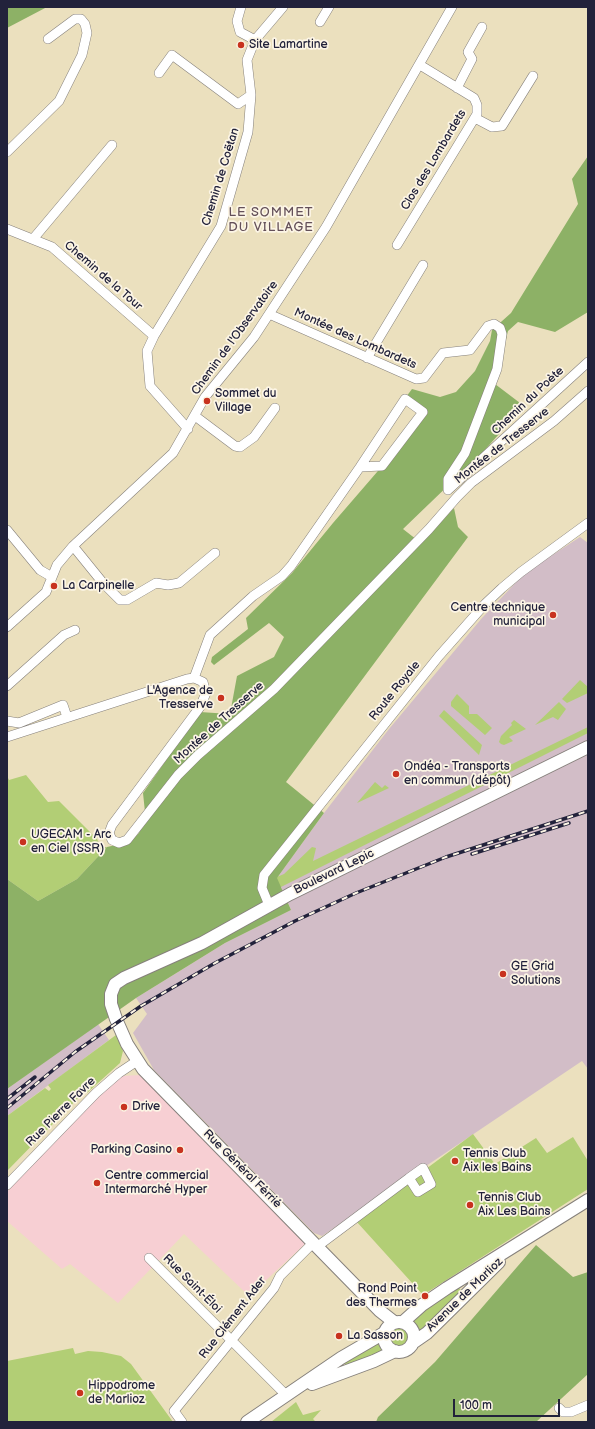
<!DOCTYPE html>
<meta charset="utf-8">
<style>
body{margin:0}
#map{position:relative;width:595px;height:1429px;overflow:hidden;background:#ebe0be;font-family:"Balsamiq Sans",sans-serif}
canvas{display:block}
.frame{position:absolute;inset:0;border:8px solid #22223b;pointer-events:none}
.scale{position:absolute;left:453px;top:1399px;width:107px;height:18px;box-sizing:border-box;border:2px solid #22223b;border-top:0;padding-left:5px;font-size:12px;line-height:14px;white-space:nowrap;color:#22223b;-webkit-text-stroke:3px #fcf5e5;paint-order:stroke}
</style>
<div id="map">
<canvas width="595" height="1429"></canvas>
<div class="frame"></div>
<div class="scale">100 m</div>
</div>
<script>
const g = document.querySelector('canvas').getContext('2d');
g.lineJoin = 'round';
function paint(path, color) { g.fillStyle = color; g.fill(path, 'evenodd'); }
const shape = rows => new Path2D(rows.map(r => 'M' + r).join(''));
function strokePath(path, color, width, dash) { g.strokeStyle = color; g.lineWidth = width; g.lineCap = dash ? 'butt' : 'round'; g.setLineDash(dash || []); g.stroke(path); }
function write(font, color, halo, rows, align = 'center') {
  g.font = font + ' "Balsamiq Sans",sans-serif'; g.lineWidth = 3.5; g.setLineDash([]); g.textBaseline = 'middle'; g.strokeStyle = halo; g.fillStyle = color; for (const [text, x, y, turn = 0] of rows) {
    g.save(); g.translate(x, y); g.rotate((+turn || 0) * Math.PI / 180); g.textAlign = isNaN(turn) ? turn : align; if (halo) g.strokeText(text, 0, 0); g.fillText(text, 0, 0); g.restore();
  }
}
const built = shape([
 [141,1075,304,1239,305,1244,249,1296,184,1234,118,1303,70,1264,62,1269,7,1221,7,1192,14,1184,61,1133,120,1076]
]);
const industrial = shape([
 [580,537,588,543,588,1069,582,1061,322,1236,314,1233,154,1070,133,1033,147,1014,136,998,225,943,291,910,277,878,324,813,389,729,482,618,525,573],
 [98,1024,109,1040,7,1116,7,1089]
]);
const green = shape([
 [580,680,588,687,588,693,567,703,562,699],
 [457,694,469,706,469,714,477,714,492,728,485,735,451,706,451,702],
 [559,702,566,709,558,720,553,717,535,725],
 [444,710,482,745,479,755,439,716],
 [514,720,526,729,509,737,513,741,504,745,501,744,499,742,501,736,512,725,511,723],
 [588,727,588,733,273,891,272,879,284,874,312,847,316,848,313,861],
 [26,775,48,802,59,801,97,839,101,847,107,847,77,879,38,901,7,879,7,776,9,780],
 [375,782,382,788,385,785,389,788,357,803],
 [116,1035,123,1051,120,1063,87,1093,85,1091,7,1171,7,1116,45,1088,49,1091,51,1089,48,1085],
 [473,1134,495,1164,536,1138,547,1153,573,1137,588,1161,588,1189,423,1295,356,1221],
 [456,1285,462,1291,421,1333,411,1320],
 [397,1327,405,1328,410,1335,409,1341,403,1347,396,1347,390,1341,390,1333],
 [377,1341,383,1353,346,1365,344,1363],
 [73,1348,75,1354,88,1351,102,1352,121,1356,131,1364,173,1422,7,1422,7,1361],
 [296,1402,303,1415,321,1410,313,1419,316,1422,271,1422]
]);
const forest = shape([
 [7,7,47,7,7,28],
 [588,156,588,312,555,332,518,322,508,331,495,384,524,406,483,452,403,529,421,543,454,508,458,527,468,537,286,782,324,813,277,878,291,910,225,943,136,998,7,1089,7,879,38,901,77,879,107,847,116,845,125,846,139,833,145,812,143,793,200,712,230,714,237,676,274,657,284,637,269,623,214,665,211,662,212,657,248,629,246,618,292,573,333,523,428,413,406,397,412,389,440,397,456,392,475,371,490,341,492,330,511,313,578,204,572,179],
 [536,1245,573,1277,588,1272,588,1374,536,1422,376,1422,378,1417,435,1362]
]);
const minor = shape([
 [241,7,237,21,240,32,255,40],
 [320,22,329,7],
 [159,73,172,55,238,104,251,95],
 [457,88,472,59,468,52,482,27],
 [475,118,492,127,502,126,533,76],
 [7,152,59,101,82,55,87,33,85,24,81,19,75,19,48,39],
 [7,229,52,247,154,336],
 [33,239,112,145],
 [397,245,477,114,477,105,474,98,420,65],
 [269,314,416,379,424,378,443,353,470,350,488,326,494,324,500,328,502,334,497,369,465,453,448,479,448,490],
 [367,358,423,265],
 [195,416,235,446,240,447,254,437,275,408],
 [188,429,150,386,147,351,154,336,221,226,248,132,251,95,247,60,255,40,283,7],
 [448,490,588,362],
 [7,530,40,570,52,577],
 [73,546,103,583,120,600,127,600,156,583,168,585,179,583,215,553],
 [7,627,46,592,57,565,73,546,173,453,205,397,254,337,326,227,452,7],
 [194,678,210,635,253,596,282,576,291,566,360,467,405,399,423,412,382,466,360,467],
 [7,686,64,635,75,630],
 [7,721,19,723,63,705,67,717],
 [7,737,187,679,194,678,203,682,206,693,200,707,112,825,109,833,112,840,119,843,127,840,178,775,198,755,274,689,429,529,457,497,471,483,554,421,588,391],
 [269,905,262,888,264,875,439,656,485,604,502,588,521,572,588,523],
 [7,1185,96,1093,119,1073,137,1061],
 [318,1246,409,1178,418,1192,431,1184,423,1168,409,1178],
 [149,1258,286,1395],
 [559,1408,563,1412,571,1412,588,1405],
 [182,1422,174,1411,274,1288,280,1276,314,1242]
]);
const major = shape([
 '384 1337a15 15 0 1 1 30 0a15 15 0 1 1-30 0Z',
 [394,1322,380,1311,143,1069,127,1044,116,1019,111,1004,111,994,115,984,124,978,202,943,290,894,588,747],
 [403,1322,422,1305,447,1288,588,1200],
 [414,1342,427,1333,499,1262],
 [312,1384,374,1361,395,1351],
 [247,1422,341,1358,384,1333]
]);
const rail = shape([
 [472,854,569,823],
 [7,1099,35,1077],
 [7,1108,75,1052,141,1006,215,963,295,921,356,893,446,857,588,811]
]);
const markers = [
 [241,45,4,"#c8321e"],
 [207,401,4,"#c8321e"],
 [54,586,4,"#c8321e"],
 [553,615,4,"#c8321e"],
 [221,698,4,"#c8321e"],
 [396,774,4,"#c8321e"],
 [23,842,4,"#c8321e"],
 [503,974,4,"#c8321e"],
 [124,1107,4,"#c8321e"],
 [180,1150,4,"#c8321e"],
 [455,1161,4,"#c8321e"],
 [97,1183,4,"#c8321e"],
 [470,1205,4,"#c8321e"],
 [425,1296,4,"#c8321e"],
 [339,1336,4,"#c8321e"],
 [80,1393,4,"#c8321e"]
];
const poiNames = [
 ["Site Lamartine",249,45],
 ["Sommet du",215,394],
 ["Village",215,408],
 ["La Carpinelle",62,586],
 ["Centre technique",545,608,"right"],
 ["municipal",545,622,"right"],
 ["L'Agence de",213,691,"right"],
 ["Tresserve",213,705,"right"],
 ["Ondéa - Transports",404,767],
 ["en commun (dépôt)",404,781],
 ["UGECAM - Arc",31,835],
 ["en Ciel (SSR)",31,849],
 ["GE Grid",511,967],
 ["Solutions",511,981],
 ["Drive",132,1107],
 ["Parking Casino",172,1150,"right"],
 ["Tennis Club",463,1154],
 ["Aix les Bains",463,1168],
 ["Centre commercial",105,1176],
 ["Intermarché Hyper",105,1190],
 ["Tennis Club",478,1198],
 ["Aix Les Bains",478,1212],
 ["Rond Point",417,1289,"right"],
 ["des Thermes",417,1303,"right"],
 ["La Sasson",347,1336],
 ["Hippodrome",88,1386],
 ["de Marlioz",88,1400]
];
const streetNames = [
 ["Clos des Lombardets",434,160,-59],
 ["Chemin de Coëtan",221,177,-73],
 ["Chemin de la Tour",103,276,41],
 ["Chemin de l'Observatoire",235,338,-54],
 ["Montée des Lombardets",355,339,24],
 ["Chemin du Poète",528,401,-43],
 ["Montée de Tresserve",502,446,-38],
 ["Route Royale",395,691,-51],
 ["Montée de Tresserve",219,723,-42],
 ["Boulevard Lepic",334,872,-26],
 ["Rue Pierre Favre",61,1112,-45],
 ["Rue Général Férrié",242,1169,45],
 ["Rue Saint-Éloi",192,1284,45],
 ["Avenue de Marlioz",465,1295,-44],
 ["Rue Clément Ader",233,1318,-52]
];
const neighbourhoodNames = [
 ["LE SOMMET",271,213],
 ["DU VILLAGE",271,228]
];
paint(built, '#f7cfd3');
paint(industrial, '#d2bdc7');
paint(green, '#b2ce75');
paint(forest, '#8db166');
strokePath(minor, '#86817c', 10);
strokePath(major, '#86817c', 14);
strokePath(minor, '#fff', 9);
strokePath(major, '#fff', 12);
strokePath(rail, '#22223b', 3.5);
strokePath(rail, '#fcf5e5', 2, [6]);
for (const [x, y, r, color] of markers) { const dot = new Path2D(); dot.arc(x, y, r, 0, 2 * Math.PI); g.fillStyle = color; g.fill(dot); strokePath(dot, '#fcf5e5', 1.5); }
write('12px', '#22223b', '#fcf5e5', poiNames, 'left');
write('12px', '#22223b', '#fcf5e5', streetNames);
g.letterSpacing = '1px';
write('13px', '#645059', '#fcf5e5', neighbourhoodNames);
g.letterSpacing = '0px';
</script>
